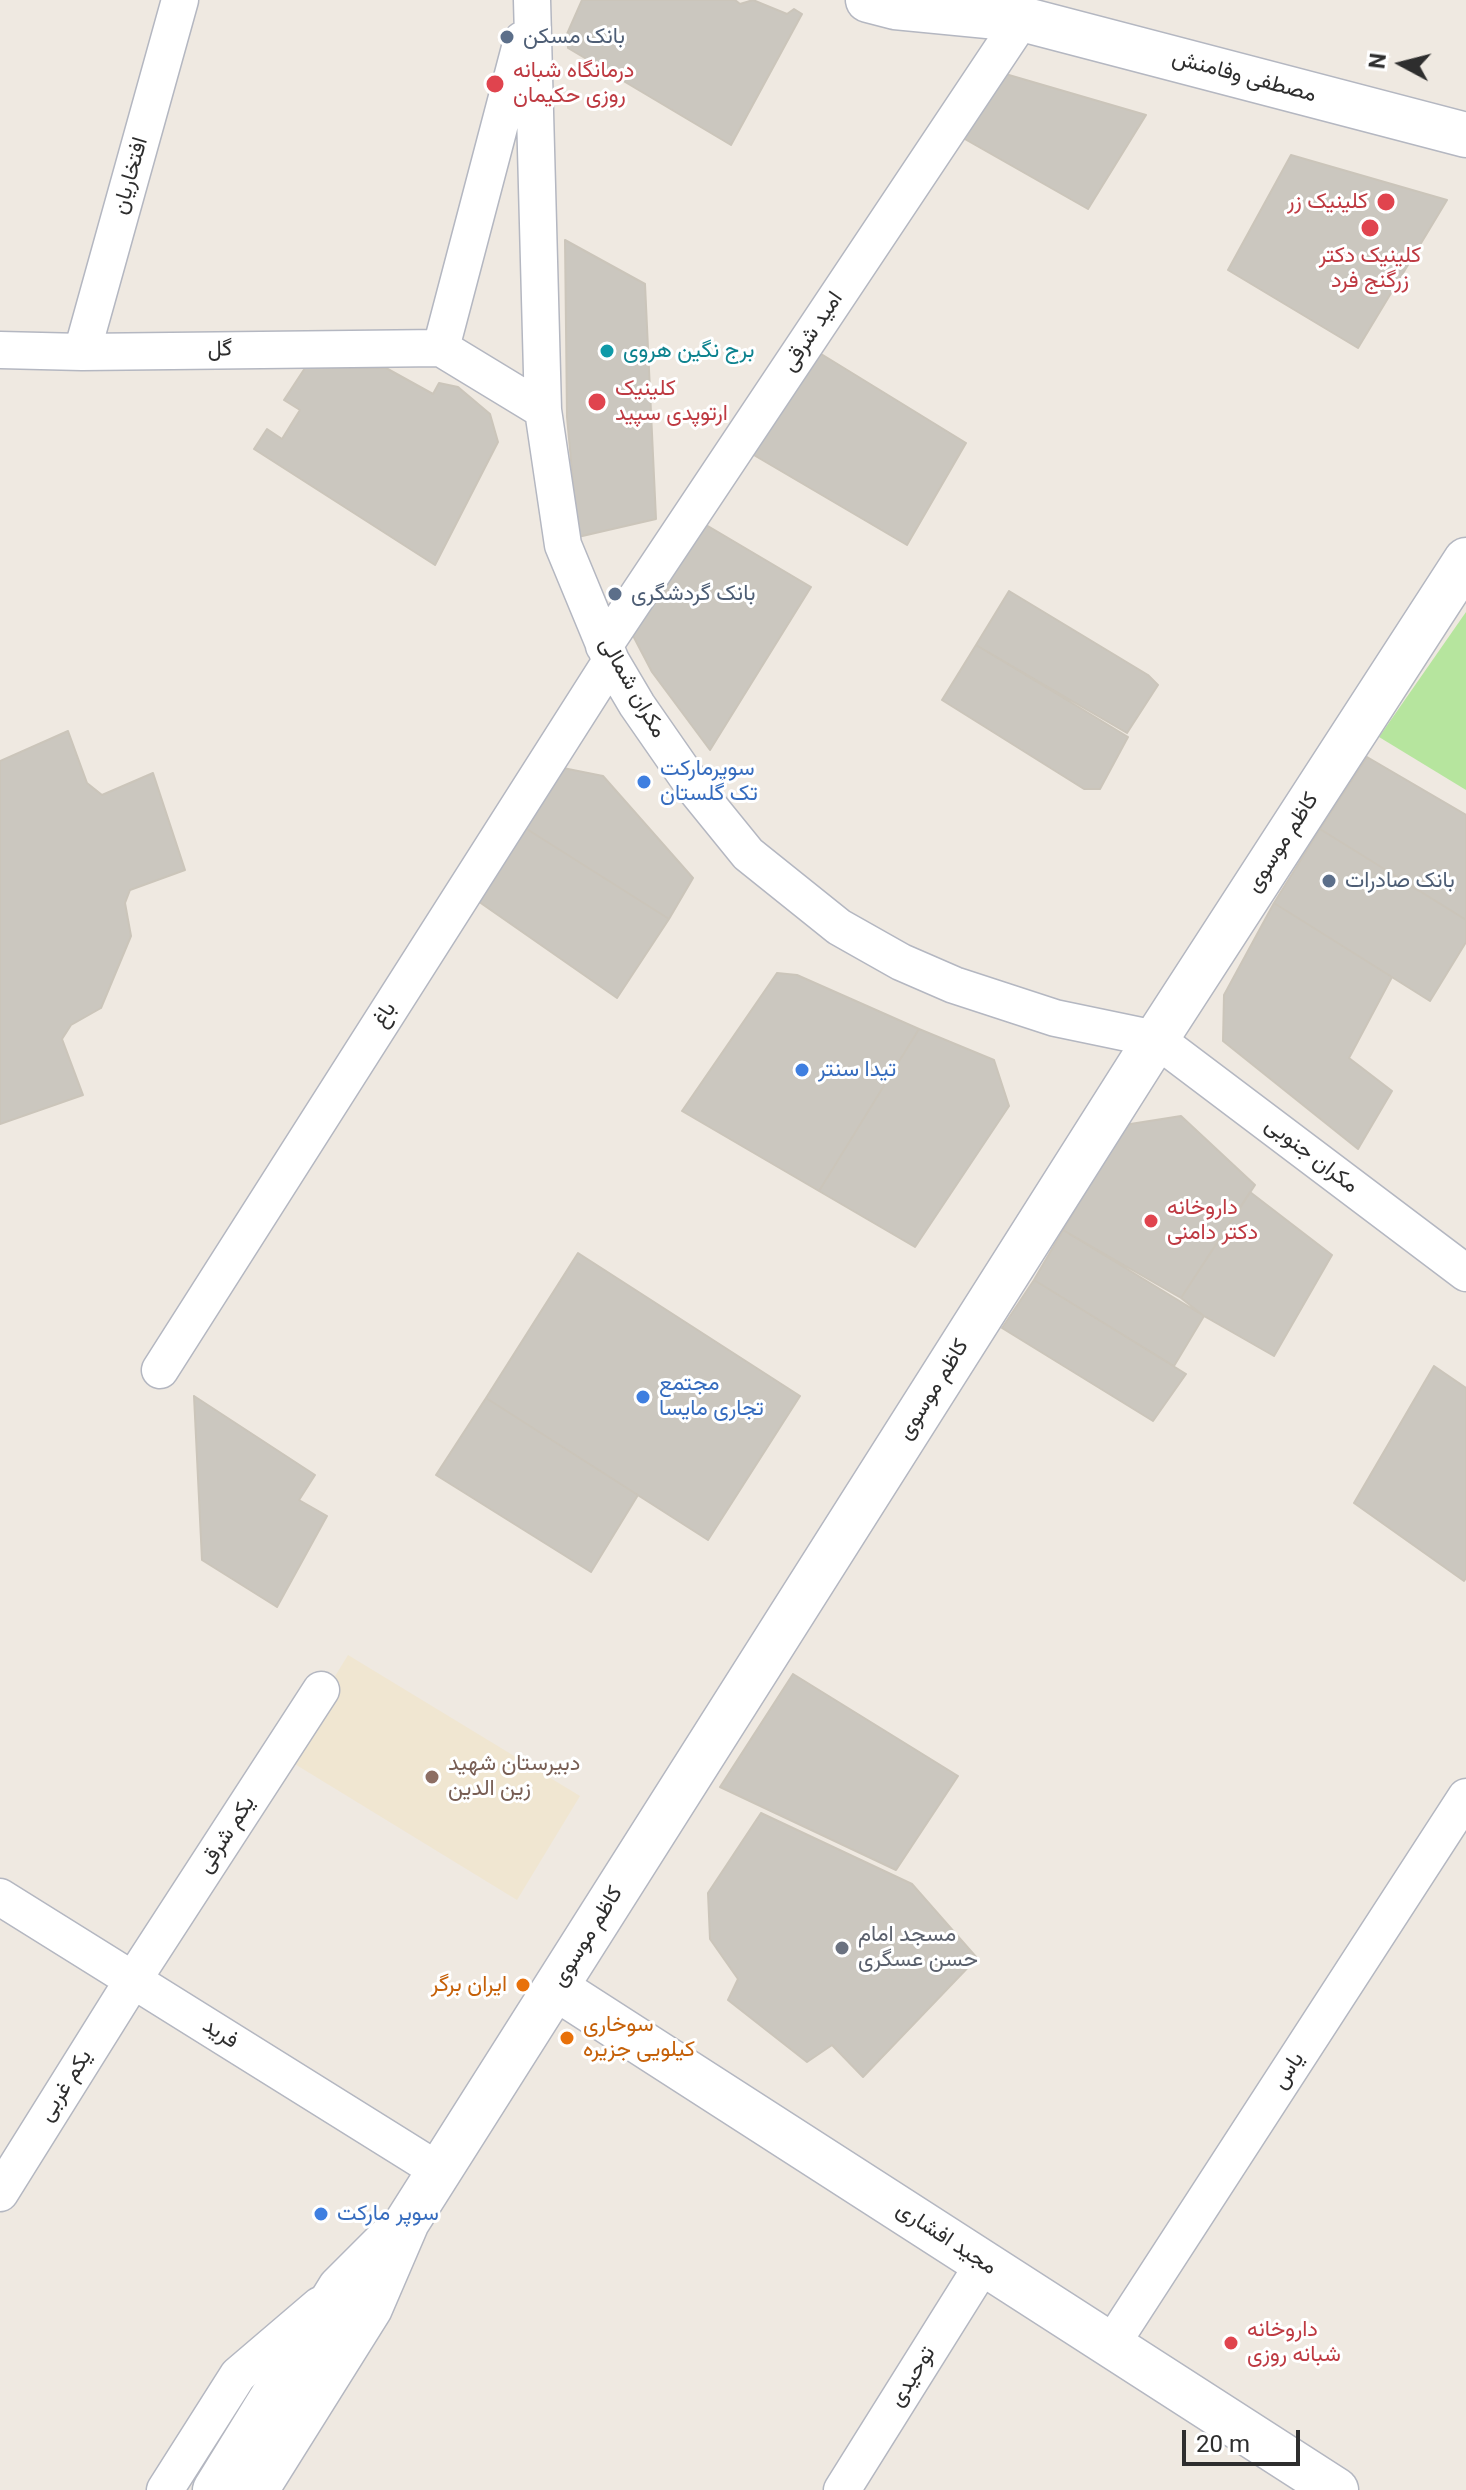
<!DOCTYPE html>
<meta charset="utf-8">
<style>
body{margin:0}
#map{position:relative;width:1466px;height:2490px;overflow:hidden;background:#efe9e1;font-family:Roboto,sans-serif}
canvas{display:block}
.north{position:absolute;left:1362px;top:24px;width:80px;height:80px;-webkit-text-stroke:6px #fff;paint-order:stroke;rotate:277deg;font-size:22px;font-weight:700;line-height:32px;text-align:center;color:#2e2e2e}
.north::after{content:'';display:block;margin:auto;width:28px;height:36px;background:#2e2e2e;clip-path:polygon(50% 0,100% 100%,50% 72%,0 100%)}
.scale{position:absolute;left:1182px;top:2430px;width:118px;height:36px;box-sizing:border-box;border:4px solid #2e2e2e;border-top:0;padding-left:10px;font-size:24px;line-height:28px;white-space:nowrap;color:#2e2e2e;-webkit-text-stroke:6px #fff;paint-order:stroke}
</style>
<div id="map">
<canvas width="1466" height="2490"></canvas>
<div class="north">N</div>
<div class="scale">20 m</div>
</div>
<script>
const g = document.querySelector('canvas').getContext('2d');
g.lineJoin = 'round';
function paint(path, color) { g.fillStyle = color; g.fill(path, 'evenodd'); }
const shape = rows => new Path2D(rows.map(r => 'M' + r).join(''));
function strokePath(path, color, width, dash) { g.strokeStyle = color; g.lineWidth = width; g.lineCap = dash ? 'butt' : 'round'; g.setLineDash(dash || []); g.stroke(path); }
function write(font, color, halo, rows, align = 'center') {
  g.font = font + ' Roboto,Vazirmatn,sans-serif'; g.lineWidth = 6; g.setLineDash([]); g.textBaseline = 'middle'; g.strokeStyle = halo; g.fillStyle = color; for (const [text, x, y, turn = 0] of rows) {
    g.save(); g.translate(x, y); g.rotate((+turn || 0) * Math.PI / 180); g.textAlign = isNaN(turn) ? turn : align; if (halo) g.strokeText(text, 0, 0); g.fillText(text, 0, 0); g.restore();
  }
}
const education = shape([
 [348,1655,580,1796,517,1900,285,1758]
]);
const green = shape([
 [1466,612,1466,790,1379,737]
]);
const building = shape([
 [582,0,735,0,740,4,753,0,787,14,794,9,802,14,731,145,568,48,567,34,582,0],
 [1002,73,1146,115,1088,209,956,134,1002,73],
 [1291,155,1447,200,1358,348,1228,270,1291,155],
 [565,240,645,284,656,519,578,537,567,417,565,240],
 [813,349,966,443,907,545,747,451,813,349],
 [305,368,386,368,433,394,439,383,458,387,490,414,498,442,435,565,254,449,267,429,282,439,300,410,284,400,305,368],
 [696,519,811,587,710,750,652,672,629,628,696,519],
 [1009,591,1148,675,1158,685,1127,733,976,645,1009,591],
 [976,645,1128,737,1100,789,1084,789,942,700,976,645],
 [68,731,87,783,102,795,153,773,185,870,130,890,125,903,131,936,101,1008,71,1025,62,1039,83,1095,0,1124,0,761,68,731],
 [1367,757,1466,815,1466,920,1320,829,1367,757],
 [558,767,603,776,693,878,669,919,522,826,558,767],
 [522,826,669,919,617,998,475,899,522,826],
 [1320,829,1466,920,1466,942,1430,1001,1274,903,1320,829],
 [1274,903,1392,977,1349,1058,1392,1091,1358,1149,1223,1041,1224,995,1274,903],
 [777,973,797,975,919,1029,819,1191,682,1111,777,973],
 [919,1029,994,1060,1009,1106,915,1247,819,1191,919,1029],
 [1181,1116,1255,1185,1181,1298,1063,1230,1124,1125,1181,1116],
 [1250,1192,1332,1255,1274,1356,1204,1316,1181,1298,1250,1192],
 [1063,1230,1204,1316,1174,1366,1034,1280,1063,1230],
 [578,1253,800,1396,708,1540,486,1398,578,1253],
 [1034,1280,1186,1374,1153,1421,1002,1328,1034,1280],
 [1434,1366,1466,1388,1466,1578,1464,1581,1354,1503,1434,1366],
 [194,1396,315,1475,299,1500,327,1516,277,1607,202,1560,194,1396],
 [486,1398,638,1495,591,1572,436,1475,486,1398],
 [793,1674,958,1776,896,1870,720,1787,793,1674],
 [761,1813,912,1884,977,1958,863,2077,832,2045,807,2062,728,2000,738,1979,710,1939,708,1893,761,1813]
]);
const street = shape([
 [532,0,543,410,563,545,611,661,637,705,696,790,748,854,839,927,901,962,954,985,1055,1018,1156,1039,1466,1273],
 [441,348,522,40],
 [441,348,543,410],
 [0,350,82,352,441,348],
 [82,352,180,0],
 [604,646,1022,19],
 [160,1370,611,661],
 [0,1897,439,2171],
 [0,2193,133,1980,321,1690],
 [1111,2345,1466,1797],
 [165,2490,238,2375,320,2305],
 [842,2490,984,2263]
]);
const secondary = shape([
 [868,0,895,7,1008,18],
 [975,0,1022,19,1466,135],
 [556,1988,1336,2490],
 [215,2490,340,2288,391,2237],
 [256,2490,370,2308,407,2222,1156,1039,1466,560]
]);
const markers = [
 [507,37,8,"#5c6f8a"],
 [495,84,10,"#e0444e"],
 [1386,202,10,"#e0444e"],
 [1370,228,10,"#e0444e"],
 [607,351,8,"#0f9aa8"],
 [597,402,10,"#e0444e"],
 [615,594,8,"#5c6f8a"],
 [644,782,8,"#3f7fe0"],
 [1329,881,8,"#5c6f8a"],
 [802,1070,8,"#3f7fe0"],
 [1151,1221,8,"#e0444e"],
 [643,1397,8,"#3f7fe0"],
 [432,1777,8,"#8d6e63"],
 [842,1948,8,"#6b7280"],
 [523,1985,8,"#e8710a"],
 [567,2038,8,"#e8710a"],
 [321,2214,8,"#3f7fe0"],
 [1231,2343,8,"#e0444e"]
];
const serviceNames = [
 ["بانک مسکن",523,37],
 ["بانک گردشگری",631,594],
 ["بانک صادرات",1345,881]
];
const healthNames = [
 ["درمانگاه شبانه",513,71],
 ["روزی حکیمان",513,96],
 ["کلینیک زر",1368,202,"right"],
 ["کلینیک دکتر",1370,256,"center"],
 ["زرگنج فرد",1370,281,"center"],
 ["کلینیک",615,389],
 ["ارتوپدی سپید",615,414],
 ["داروخانه",1167,1208],
 ["دکتر دامنی",1167,1233],
 ["داروخانه",1247,2330],
 ["شبانه روزی",1247,2355]
];
const streetNames = [
 ["مصطفی وفامنش",1244,77,15],
 ["افتخاریان",131,176,-74],
 ["امید شرقی",813,332,-56],
 ["گل",220,350,-1],
 ["مکران شمالی",632,688,60],
 ["کاظم موسوی",1283,843,-57],
 ["باغ",385,1015,-58],
 ["مکران جنوبی",1311,1156,37],
 ["کاظم موسوی",934,1390,-58],
 ["یکم شرقی",227,1835,-57],
 ["کاظم موسوی",588,1937,-58],
 ["فرید",220,2034,32],
 ["یاس",1289,2071,-57],
 ["یکم غربی",66,2086,-58],
 ["مجید افشاری",946,2239,33],
 ["توحیدی",913,2377,-58]
];
const cultureNames = [
 ["برج نگین هروی",623,351]
];
const shopNames = [
 ["سوپرمارکت",660,769],
 ["تک گلستان",660,794],
 ["تیدا سنتر",818,1070],
 ["مجتمع",659,1384],
 ["تجاری مايسا",659,1409],
 ["سوپر مارکت",337,2214]
];
const educationNames = [
 ["دبیرستان شهید",448,1764],
 ["زین الدین",448,1789]
];
const worshipNames = [
 ["مسجد امام",858,1935],
 ["حسن عسگری",858,1960]
];
const foodNames = [
 ["ایران برگر",507,1985],
 ["سوخاری",583,2025,"left"],
 ["کیلویی جزیره",583,2050,"left"]
];
paint(education, '#f0e6d1');
paint(green, '#b6e59e');
paint(building, '#cbc7bf');
strokePath(building, '#cbc5ba', 2);
strokePath(street, '#b4b7c1', 39);
strokePath(secondary, '#b4b7c1', 47);
strokePath(street, '#fff', 36);
strokePath(secondary, '#fff', 44);
for (const [x, y, r, color] of markers) { const dot = new Path2D(); dot.arc(x, y, r, 0, 2 * Math.PI); g.fillStyle = color; g.fill(dot); strokePath(dot, '#fff', 3); }
write('22px', '#4e5e75', '#fff', serviceNames, 'left');
write('22px', '#be3a42', '#fff', healthNames, 'left');
write('22px', '#2e2e2e', '#fff', streetNames);
write('22px', '#0d838f', '#fff', cultureNames, 'left');
write('22px', '#366cbe', '#fff', shopNames, 'left');
write('22px', '#785e54', '#fff', educationNames, 'left');
write('22px', '#5b616d', '#fff', worshipNames, 'left');
write('22px', '#c56008', '#fff', foodNames, 'right');
</script>
